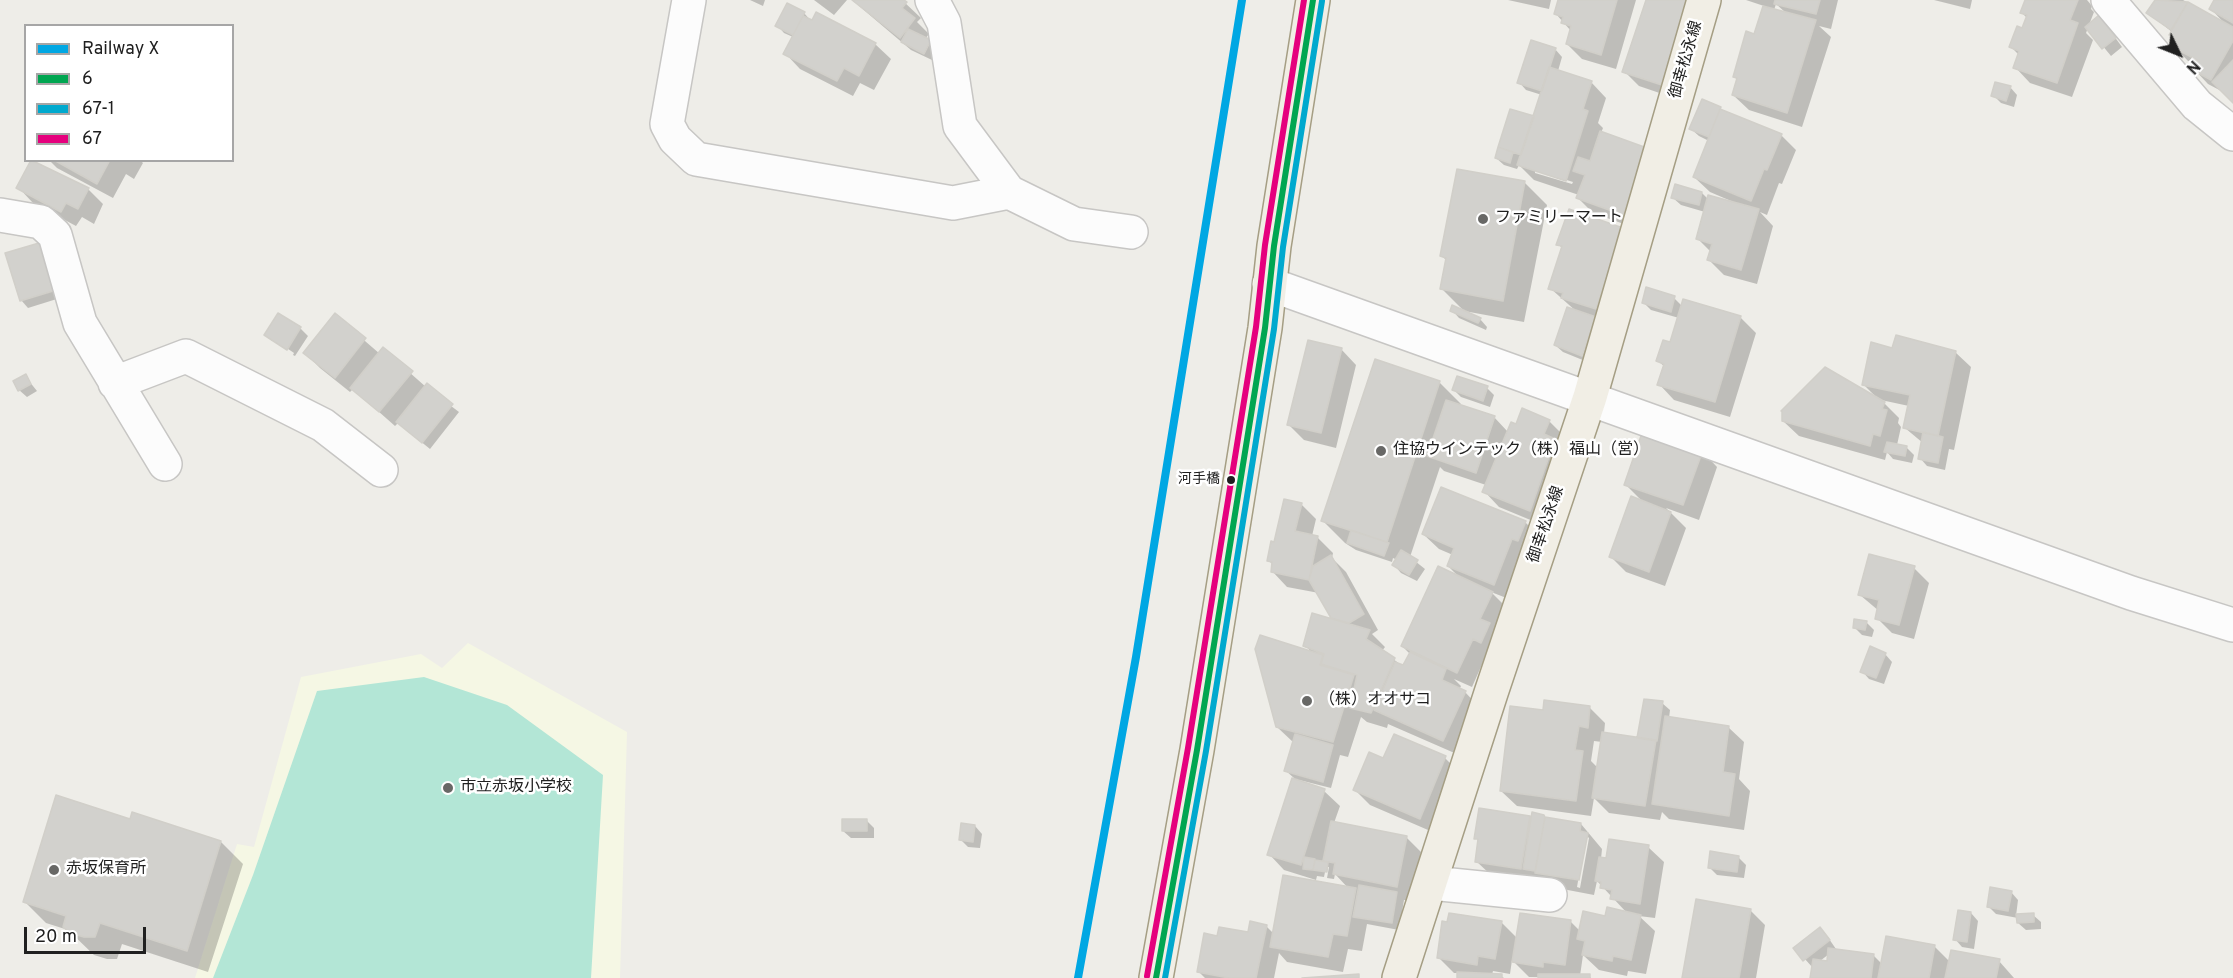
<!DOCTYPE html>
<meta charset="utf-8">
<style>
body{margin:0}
#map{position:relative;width:2233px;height:978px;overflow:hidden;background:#eeede8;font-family:Overpass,sans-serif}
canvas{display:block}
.legend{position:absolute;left:24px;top:24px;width:210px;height:138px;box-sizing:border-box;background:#fff;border:2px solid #a6a6a6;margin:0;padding:8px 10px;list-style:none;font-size:18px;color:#202020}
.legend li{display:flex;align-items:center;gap:12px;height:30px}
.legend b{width:30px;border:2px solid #a6a6a6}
.north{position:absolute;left:2149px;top:24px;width:60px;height:60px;-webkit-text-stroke:4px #fff;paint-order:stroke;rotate:133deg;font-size:16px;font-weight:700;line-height:24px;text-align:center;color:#202020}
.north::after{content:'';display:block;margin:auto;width:21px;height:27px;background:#202020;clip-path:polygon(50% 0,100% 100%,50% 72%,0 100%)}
.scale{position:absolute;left:24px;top:927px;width:122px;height:27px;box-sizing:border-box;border:3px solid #202020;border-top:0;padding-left:8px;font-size:18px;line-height:21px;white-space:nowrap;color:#202020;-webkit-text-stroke:4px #fff;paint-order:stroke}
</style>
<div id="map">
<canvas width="2233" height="978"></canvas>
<ul class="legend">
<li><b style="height:8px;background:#00a7e3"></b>Railway X</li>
<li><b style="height:8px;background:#00a651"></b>6</li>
<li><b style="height:8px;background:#00a9ce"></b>67-1</li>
<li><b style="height:8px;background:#e5007d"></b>67</li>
</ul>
<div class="north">N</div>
<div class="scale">20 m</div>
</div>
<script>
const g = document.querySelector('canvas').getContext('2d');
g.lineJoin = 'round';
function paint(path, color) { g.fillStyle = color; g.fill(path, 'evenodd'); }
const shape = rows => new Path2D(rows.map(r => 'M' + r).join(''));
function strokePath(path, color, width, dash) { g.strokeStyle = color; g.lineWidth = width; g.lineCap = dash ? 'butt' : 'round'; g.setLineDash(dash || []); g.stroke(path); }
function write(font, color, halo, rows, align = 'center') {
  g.font = font + ' Overpass,"Noto Sans JP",sans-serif'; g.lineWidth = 5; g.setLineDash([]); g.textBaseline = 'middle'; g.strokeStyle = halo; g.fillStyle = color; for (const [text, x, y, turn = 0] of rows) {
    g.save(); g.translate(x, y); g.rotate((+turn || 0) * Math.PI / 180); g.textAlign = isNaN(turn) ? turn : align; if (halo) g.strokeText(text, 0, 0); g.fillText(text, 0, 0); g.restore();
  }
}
const education = shape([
 [468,643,627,732,620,978,195,978,237,844,254,847,301,677,421,654,442,668]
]);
const pitch = shape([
 [424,677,507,705,603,775,591,978,213,978,253,875,317,691]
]);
const shadow = shape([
 [750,0,765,0,763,6],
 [814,0,847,0,834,15],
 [852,0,902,0,921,18,917,22,929,34,925,39,938,49,932,60,911,50],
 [1508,0,1551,0,1549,9],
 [1560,0,1636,0,1616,69,1582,59,1567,44,1571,31,1556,14],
 [1648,0,1680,100,1639,86,1624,71],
 [1746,0,1838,0,1831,29,1819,26,1831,37,1802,127,1749,110,1733,95,1738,80,1734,77,1755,36,1764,6],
 [1776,4,1786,13,1774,10],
 [1934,0,1972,0,1970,9],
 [2027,0,2087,0,2092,6,2091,9,2094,12,2089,25,2106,25,2122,47,2111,56,2088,28,2086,33,2093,40,2072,97,2030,83,2015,67,2019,55,2011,47,2022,30,2027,18,2022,13],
 [2157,0,2183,0,2225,24,2211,9,2216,0,2233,0,2233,101,2225,93,2208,84,2193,68,2196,65,2188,61,2173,45,2176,41,2171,35,2172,32,2148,13],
 [804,13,812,22,875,44,891,59,874,90,860,83,853,96,800,69,785,53,793,37,784,33,777,25],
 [1555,49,1562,57,1558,71,1591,82,1606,98,1598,123,1603,128,1601,133,1646,149,1638,229,1593,213,1578,198,1579,195,1534,180,1519,165,1517,169,1504,165,1496,158,1534,118,1542,95,1526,90,1519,82],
 [1535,170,1573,182,1572,184,1535,173],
 [2010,87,2017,95,2014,107,2001,103,1993,95],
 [1703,101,1720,108,1725,113,1781,135,1796,150,1782,184,1779,183,1767,215,1760,212,1773,226,1757,284,1724,275,1709,260,1711,252,1698,239,1705,212,1681,205,1673,198,1702,193,1709,200,1730,203,1731,201,1710,192,1694,177,1709,141,1699,136,1691,129],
 [49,160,140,160,143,163,134,179,126,174,113,198,57,168],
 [1458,171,1525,183,1547,205,1524,322,1464,311,1442,289,1447,261,1442,256],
 [18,187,88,189,103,204,94,224,82,217,76,226,33,203],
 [1622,229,1590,363,1563,352,1555,345,1577,312,1550,288,1563,249,1558,244],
 [38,245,46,252,60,298,28,308,21,300],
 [1674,298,1682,306,1684,300,1741,318,1756,333,1730,417,1674,400,1659,384,1665,367,1658,361,1671,344,1679,318,1651,310,1644,303],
 [1452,310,1480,319,1487,327,1486,330,1459,318],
 [279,315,301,329,308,336,295,356,293,355,294,353,272,338,272,341,266,334],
 [335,315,380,354,383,349,426,387,459,412,430,449,398,423,395,426,353,389,350,392,320,368,305,353],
 [1341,349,1356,365,1336,448,1304,440,1289,425],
 [1893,349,1955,352,1971,367,1954,450,1949,449,1945,470,1927,466,1920,458,1923,443,1905,428,1909,406,1881,400,1899,418,1898,423,1901,427,1897,445,1906,447,1914,455,1912,463,1893,459,1887,452,1885,460,1799,436,1783,421,1877,398,1864,385],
 [25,376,37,391,27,397,19,390],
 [1439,382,1461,404,1460,406,1494,417,1508,432,1516,426,1549,421,1564,436,1545,526,1499,507,1484,491,1486,485,1444,471,1440,467,1410,557,1425,569,1417,581,1401,573,1394,565,1397,560,1393,558,1392,562,1356,550,1345,543,1323,521],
 [1487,388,1494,395,1490,407,1461,397,1454,390],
 [1702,451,1717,467,1699,520,1666,508,1686,528,1665,586,1626,572,1610,556,1644,503,1626,485],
 [1301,504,1316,519,1312,536,1318,538,1333,553,1332,558,1346,572,1378,630,1372,634,1385,647,1382,651,1404,667,1410,654,1402,646,1460,578,1448,566,1453,555,1439,549,1423,534,1525,522,1540,537,1509,599,1491,592,1507,608,1472,687,1454,679,1461,686,1459,690,1465,692,1480,708,1459,755,1388,724,1387,728,1367,722,1361,717,1348,757,1340,755,1331,788,1299,780,1298,782,1324,791,1340,806,1334,823,1406,837,1421,852,1412,901,1404,900,1399,930,1367,924,1362,951,1348,949,1343,972,1287,962,1279,953,1274,978,1205,978,1198,971,1218,938,1250,934,1266,926,1274,934,1349,889,1335,874,1334,879,1327,878,1329,867,1326,867,1324,877,1317,876,1316,880,1284,870,1269,854,1294,778,1286,771,1294,743,1277,727,1312,653,1305,645,1335,621,1319,593,1287,587,1272,571,1273,565,1269,561,1276,544],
 [1319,663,1343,671,1342,673,1318,666],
 [1914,568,1929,583,1914,639,1892,633,1877,618,1879,611,1860,595],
 [1866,622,1874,630,1872,637,1862,635,1854,627],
 [1885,654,1892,662,1884,684,1869,679,1862,671],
 [1662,703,1670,710,1669,718,1728,727,1744,742,1739,779,1750,791,1744,830,1669,819,1662,812,1660,820,1609,813,1594,798,1591,816,1517,806,1501,791,1544,712,1590,708,1605,723,1604,734,1639,739],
 [1594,741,1602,742,1598,768,1591,761],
 [1445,758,1460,773,1435,833,1370,805,1354,789,1384,760],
 [133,814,221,842,243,864,208,972,122,944,117,959,107,959,94,955,68,930,46,923,24,901,130,821],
 [1544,816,1546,818,1581,824,1602,849,1601,859,1607,860,1648,847,1664,862,1655,918,1639,916,1655,931,1646,974,1628,971,1627,976,1599,970,1583,955,1580,976,1589,976,1591,978,1529,977,1512,960,1510,974,1493,971,1492,975,1501,976,1504,978,1458,978,1458,973,1454,973,1438,957,1501,922,1517,938,1521,914,1571,922,1580,931,1606,918,1627,913,1597,881,1594,895,1552,887,1542,878,1537,877,1536,884,1492,876,1476,861,1479,842,1476,838,1530,818,1532,820],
 [1586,835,1589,838,1580,888,1577,887],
 [866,820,874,828,874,838,851,838,843,831],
 [975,826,982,834,980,848,968,847,960,839],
 [1738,857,1746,865,1744,878,1717,875,1709,867],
 [2011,892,2018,900,2016,916,2033,915,2041,922,2041,929,2026,930,2018,923,2018,918,1996,914,1988,906],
 [1750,910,1765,925,1756,978,1683,978],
 [1971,913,1978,921,1974,949,1962,947,1955,939],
 [1827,936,1836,949,1834,950,1874,956,1882,964,1934,946,1950,962,1999,961,2014,978,1812,978,1813,968,1795,948],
 [1829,954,1828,963,1820,961]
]);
const building = shape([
 [852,0,904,0,907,2,902,8,915,18,900,38,852,0],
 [1558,0,1617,0,1601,55,1566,44,1571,26,1561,23,1563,17,1554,14,1558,0],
 [1646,0,1693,0,1665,86,1622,72,1646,0],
 [1775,0,1820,0,1816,14,1774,4,1775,0],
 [2025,0,2078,0,2070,20,2078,23,2057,83,2013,68,2019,51,2009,47,2017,26,2022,28,2027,15,2020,13,2025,0],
 [2155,0,2188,2,2171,30,2146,13,2155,0],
 [2214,0,2233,0,2233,23,2209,9,2214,0],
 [2188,2,2233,27,2233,41,2211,80,2191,69,2197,60,2171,46,2175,39,2169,35,2188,2],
 [787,3,805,12,793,35,775,26,787,3],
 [1763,6,1816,20,1787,113,1732,95,1737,78,1733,77,1746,31,1754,34,1763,6],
 [816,12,876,43,859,76,844,68,837,81,783,54,803,16,812,20,816,12],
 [2099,15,2116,38,2102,49,2085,27,2099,15],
 [908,29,931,40,924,54,901,42,908,29],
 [1531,40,1556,48,1542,91,1517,83,1531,40],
 [2233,60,2233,103,2212,82,2233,60],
 [1549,67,1592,81,1583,109,1588,111,1566,181,1517,165,1549,67],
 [1995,82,2011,86,2006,101,1991,96,1995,82],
 [1702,99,1721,107,1709,137,1689,129,1702,99],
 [1510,109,1534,116,1521,155,1498,147,1510,109],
 [1720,109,1782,134,1767,170,1764,169,1751,201,1693,177,1720,109],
 [1600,131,1647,148,1623,215,1576,198,1585,175,1573,171,1578,157,1590,161,1600,131],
 [1498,147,1513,152,1510,163,1495,158,1498,147],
 [31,160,89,188,78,209,66,203,61,212,16,188,31,160],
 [54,160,110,160,97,184,54,160],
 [1457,169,1525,181,1503,301,1440,289,1446,258,1440,256,1457,169],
 [1675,184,1702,192,1699,205,1671,198,1675,184],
 [1708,195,1759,209,1741,270,1707,260,1712,244,1696,239,1708,195],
 [1569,209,1623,228,1596,309,1561,298,1563,293,1548,289,1562,246,1556,245,1569,209],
 [39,243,53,291,20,301,5,253,39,243],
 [1646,287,1675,296,1671,312,1642,303,1646,287],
 [1683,299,1741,316,1715,402,1657,385,1664,364,1656,361,1663,340,1670,342,1683,299],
 [1452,305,1481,318,1478,323,1450,311,1452,305],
 [1567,307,1596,317,1582,356,1554,345,1567,307],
 [278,313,301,327,287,350,264,335,278,313],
 [335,313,366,338,335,378,303,353,335,313],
 [1896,335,1956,351,1938,436,1903,428,1910,395,1862,385,1871,342,1892,348,1896,335],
 [1308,340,1342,348,1321,433,1287,425,1308,340],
 [383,347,413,371,379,412,350,388,383,347],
 [1375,359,1440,381,1387,542,1321,521,1375,359],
 [1825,367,1885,402,1882,409,1887,410,1880,436,1873,434,1870,446,1782,421,1782,411,1781,411,1825,367],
 [26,374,31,384,18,391,13,381,26,374],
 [1457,376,1488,386,1483,401,1452,390,1457,376],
 [427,383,453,404,422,443,396,422,427,383],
 [1446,400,1495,416,1476,473,1427,456,1446,400],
 [1522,408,1550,420,1544,434,1555,439,1530,511,1482,492,1511,422,1516,424,1522,408],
 [1643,430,1703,450,1683,505,1624,485,1643,430],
 [1923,432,1943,437,1938,463,1918,459,1923,432],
 [1887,442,1907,446,1905,456,1884,452,1887,442],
 [1441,487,1526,521,1518,541,1512,539,1494,585,1447,566,1454,548,1422,534,1441,487],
 [1631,496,1671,512,1649,572,1609,557,1631,496],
 [1284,499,1302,503,1295,531,1318,536,1309,580,1271,572,1272,562,1267,561,1271,541,1274,542,1284,499],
 [1351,530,1389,543,1384,556,1347,543,1351,530],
 [1401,550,1418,560,1409,575,1392,565,1401,550],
 [1869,554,1915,566,1899,625,1875,619,1879,600,1858,595,1869,554],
 [1331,555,1364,614,1349,623,1331,618,1309,580,1313,566,1331,555],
 [1438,566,1493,592,1480,619,1490,623,1481,643,1473,639,1457,673,1401,646,1438,566],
 [1312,613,1370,630,1366,639,1395,658,1371,713,1350,708,1357,675,1321,664,1324,654,1303,646,1312,613],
 [1854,619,1867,621,1865,630,1853,628,1854,619],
 [1260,635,1323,655,1320,665,1354,675,1333,742,1276,727,1255,649,1260,635],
 [1870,646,1886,653,1876,678,1860,672,1870,646],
 [1410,652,1446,669,1442,680,1466,691,1443,741,1374,710,1395,662,1403,665,1410,652],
 [1644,699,1663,701,1657,741,1637,738,1644,699],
 [1544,700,1590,706,1588,728,1579,726,1575,750,1583,751,1576,801,1500,791,1510,706,1543,710,1544,700],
 [1665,716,1729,726,1723,772,1735,774,1729,816,1652,804,1665,716],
 [1602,732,1656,740,1645,806,1592,798,1602,732],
 [1295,734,1333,745,1323,782,1284,771,1295,734],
 [1394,734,1446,756,1420,819,1353,790,1369,752,1383,758,1394,734],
 [1292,778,1325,789,1301,865,1267,855,1292,778],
 [56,795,130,819,132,812,221,841,187,951,100,923,95,937,84,937,70,933,63,927,66,916,23,902,56,795],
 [1479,808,1530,816,1521,869,1475,862,1478,839,1474,839,1479,808],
 [1532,812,1544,815,1545,817,1535,871,1523,869,1532,812],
 [1545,817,1581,823,1580,831,1588,833,1579,880,1535,873,1545,817],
 [842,819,867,819,867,831,842,831,842,819],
 [1331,821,1407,836,1397,887,1333,874,1335,863,1323,861,1331,821],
 [961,823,975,825,973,842,959,840,961,823],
 [1609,839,1649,845,1640,904,1610,899,1612,890,1600,888,1601,882,1595,881,1599,857,1606,858,1609,839],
 [1710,851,1739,856,1737,872,1708,868,1710,851],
 [1304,857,1315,859,1313,870,1303,869,1304,857],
 [1315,860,1328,862,1327,872,1313,870,1315,860],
 [1283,875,1356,888,1347,936,1333,934,1328,957,1270,947,1283,875],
 [1359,885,1397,892,1392,923,1353,917,1359,885],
 [1990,887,2012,891,2008,911,1987,907,1990,887],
 [1696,899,1751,909,1739,978,1682,978,1696,899],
 [1607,907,1641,915,1631,960,1613,956,1612,961,1582,955,1585,941,1577,939,1583,911,1605,916,1607,907],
 [1958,910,1971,912,1967,942,1953,940,1958,910],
 [1449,913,1502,921,1495,959,1478,956,1477,965,1437,958,1442,921,1447,922,1449,913],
 [1520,913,1571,920,1565,965,1543,962,1543,967,1512,962,1520,913],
 [2034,913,2034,922,2017,923,2016,914,2034,913],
 [1250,921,1267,925,1256,978,1229,978,1197,972,1204,933,1217,936,1219,927,1248,932,1250,921],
 [1820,927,1830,940,1803,961,1793,948,1820,927],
 [1886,936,1935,945,1929,978,1878,978,1886,936],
 [1828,948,1874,954,1871,978,1810,978,1813,959,1827,961,1828,948],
 [1951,950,2000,959,1996,978,1945,978,1951,950],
 [1457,972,1502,974,1502,978,1457,978,1457,972],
 [1359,974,1359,978,1302,978,1359,974],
 [1538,974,1590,974,1590,978,1538,978,1538,974]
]);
const minor = shape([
 [689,0,667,124,675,139,696,159,953,203,1009,192],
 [932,0,944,23,960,126,1009,192,1074,224,1131,232],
 [2108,0,2197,105,2233,134],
 [0,215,41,222,55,235,80,323,165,464],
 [1269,284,2131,593,2233,625],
 [115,383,186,356,323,425,381,470],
 [1431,883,1550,895]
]);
const major = shape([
 [1156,978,1197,750,1265,328,1274,246,1313,0],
 [1399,978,1491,693,1590,397,1704,0]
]);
const bus1 = shape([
 [1156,978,1197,750,1265,328,1274,246,1313,0]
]);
const bus2 = shape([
 [1165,978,1206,751,1274,329,1283,247,1322,1]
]);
const bus3 = shape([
 [1147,976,1188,748,1256,327,1265,245,1304,0]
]);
const rail1 = shape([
 [1078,978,1136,657,1242,0]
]);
const markers = [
 [1483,219,6,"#686866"],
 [1381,451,6,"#686866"],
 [1231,480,5,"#202020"],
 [1307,701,6,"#686866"],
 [448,788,6,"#686866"],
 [54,870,6,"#686866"]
];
const busNames = [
 ["河手橋",1220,480]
];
const streetNames = [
 ["御幸松永線",1687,60,-74],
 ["御幸松永線",1547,525,-71]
];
const poiNames = [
 ["ファミリーマート",1495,219],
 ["住協ウインテック（株）福山（営）",1393,451],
 ["（株）オオサコ",1319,701],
 ["市立赤坂小学校",460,788],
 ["赤坂保育所",66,870]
];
paint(education, '#f5f7e4');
paint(pitch, '#b3e6d6');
paint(shadow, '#0003');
paint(building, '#d2d1cd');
strokePath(building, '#d1cfc9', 1.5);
strokePath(minor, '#c7c6c4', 36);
strokePath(major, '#a59e84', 36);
strokePath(minor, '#fcfcfc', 33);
strokePath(major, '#f1eee5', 33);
strokePath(bus1, '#00a651', 6);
strokePath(bus2, '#00a9ce', 6);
strokePath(bus3, '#e5007d', 6);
strokePath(rail1, '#00a7e3', 8);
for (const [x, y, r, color] of markers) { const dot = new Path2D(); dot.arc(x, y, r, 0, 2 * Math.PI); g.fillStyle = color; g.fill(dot); strokePath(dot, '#fff', 2); }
write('14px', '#202020', '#fff', busNames, 'right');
write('16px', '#202020', '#fff', streetNames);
write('16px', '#202020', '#fff', poiNames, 'left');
</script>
